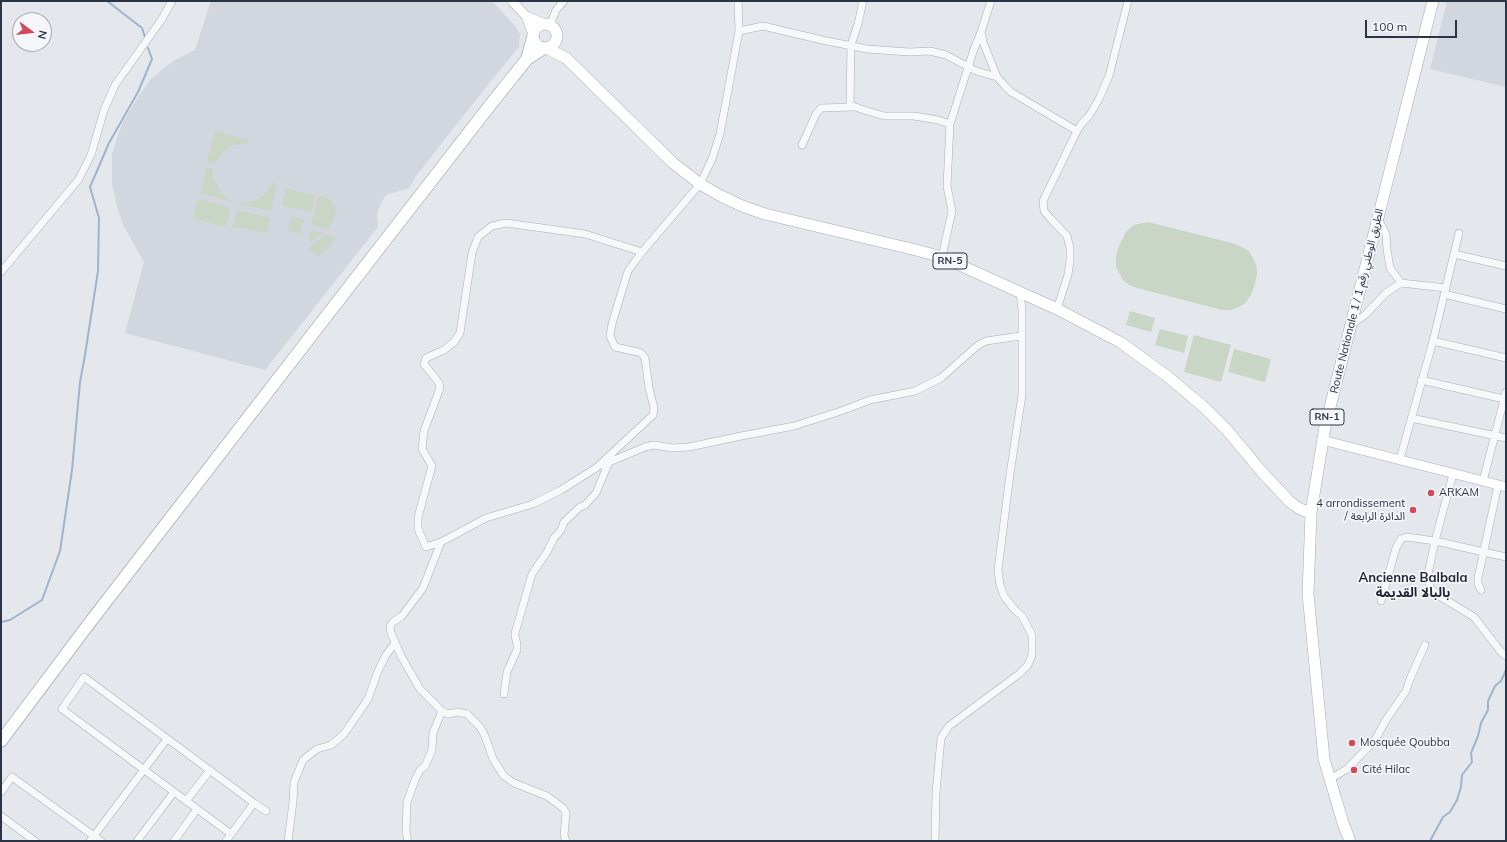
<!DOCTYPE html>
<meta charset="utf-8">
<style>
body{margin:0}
#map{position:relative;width:1507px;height:842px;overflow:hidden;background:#e4e7ec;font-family:Mulish,sans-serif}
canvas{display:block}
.frame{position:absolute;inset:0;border:2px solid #2b3445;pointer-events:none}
.north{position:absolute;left:12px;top:12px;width:40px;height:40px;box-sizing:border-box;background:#f4f6f9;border:1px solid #a4a8b1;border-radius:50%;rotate:105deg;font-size:11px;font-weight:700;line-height:16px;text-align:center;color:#2b3445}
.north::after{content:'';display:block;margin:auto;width:14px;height:18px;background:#d1495b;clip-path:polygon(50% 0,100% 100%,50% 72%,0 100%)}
.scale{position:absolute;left:1365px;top:20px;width:92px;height:18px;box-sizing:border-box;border:2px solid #2b3445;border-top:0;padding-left:5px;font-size:12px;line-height:14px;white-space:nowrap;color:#2b3445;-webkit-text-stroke:3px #f4f6f9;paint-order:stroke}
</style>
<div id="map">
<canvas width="1507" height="842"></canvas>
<div class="frame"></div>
<div class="north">N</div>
<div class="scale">100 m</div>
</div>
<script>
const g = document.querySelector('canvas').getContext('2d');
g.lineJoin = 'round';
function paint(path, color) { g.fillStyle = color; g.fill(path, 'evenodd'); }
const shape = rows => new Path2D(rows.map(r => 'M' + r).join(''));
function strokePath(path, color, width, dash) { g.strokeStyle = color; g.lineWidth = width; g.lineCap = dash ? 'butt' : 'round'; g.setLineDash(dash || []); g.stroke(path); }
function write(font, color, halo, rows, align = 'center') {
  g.font = font + ' Mulish,"Noto Sans Arabic",sans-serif'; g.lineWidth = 3.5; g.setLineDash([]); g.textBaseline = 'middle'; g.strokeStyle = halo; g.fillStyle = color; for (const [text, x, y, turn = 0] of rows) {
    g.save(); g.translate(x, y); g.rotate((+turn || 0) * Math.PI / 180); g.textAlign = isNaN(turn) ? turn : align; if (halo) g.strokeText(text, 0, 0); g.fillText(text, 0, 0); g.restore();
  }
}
const built = shape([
 [211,1,492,1,516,27,520,35,519,47,486,87,416,176,409,188,386,195,381,203,377,214,378,227,265,370,125,333,144,262,124,227,118,210,112,183,112,155,117,138,123,122,138,97,151,79,173,61,195,50],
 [1447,1,1506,1,1506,87,1430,69]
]);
const green = shape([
 [215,131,248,140,247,144,232,145,227,148,222,153,215,164,207,162],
 [207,167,213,169,213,177,222,195,232,202,200,193],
 [273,183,277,184,271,211,238,204,253,202,266,193],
 [286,188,315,195,311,212,282,205],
 [319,196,332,199,332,205,338,206,334,219,328,229,311,225],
 [198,199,231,208,226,227,193,218],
 [237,210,270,218,267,234,238,227,232,227],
 [291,217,304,220,300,234,288,230],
 [1148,222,1232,243,1242,247,1249,251,1256,264,1257,273,1255,284,1251,295,1246,302,1241,306,1232,310,1222,310,1137,288,1129,285,1123,280,1116,267,1116,257,1118,248,1126,232,1134,225],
 [311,230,323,233,310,242,309,239],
 [327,235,336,237,329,247,319,256,309,250,310,246],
 [1130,311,1155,318,1151,332,1126,325],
 [1160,329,1188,336,1184,353,1155,345],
 [1194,335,1231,345,1221,382,1184,372],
 [1234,349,1271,359,1265,382,1228,372]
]);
const stream = shape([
 [107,1,142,28,145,37],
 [1,622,10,620,42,600,60,551,72,470,80,382,85,355,98,271,99,218,90,187,109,143,138,92,152,59,148,48],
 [1430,841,1443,817,1450,812,1457,800,1461,787,1462,775,1472,762,1471,753,1478,736,1481,723,1488,710,1488,701,1495,686,1501,681,1506,670]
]);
const street = shape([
 [863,1,858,24,851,45,850,105,864,110,884,116,914,116,938,120,950,124],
 [991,1,981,32,983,42,997,77,1005,86,1011,92,1077,131],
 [550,25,556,10,564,1],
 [739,31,763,26,822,40,867,49,909,52,930,51,946,55,976,71,997,77],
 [802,145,816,114,821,108,854,107],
 [1378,219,1386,234,1387,249,1390,268,1401,283],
 [642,252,585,234,506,223,492,226,478,237,472,253,460,333,454,342,444,350,426,358,424,364,439,383,440,388,424,431,422,449,432,466,418,517,418,529,426,547,441,542,486,518,533,504,561,490,596,468,653,415,654,408,649,388,645,358,641,353,638,352,615,347,610,336,612,324,628,271,642,252,700,184,712,159,720,134,739,31,738,1],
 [1454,254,1506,266],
 [942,257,952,211,947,186,950,124,974,49,981,32],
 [1,272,79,179,91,155,104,110,115,85,162,19,172,1],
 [1444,294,1506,309],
 [1057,309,1068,275,1070,261,1070,248,1067,236,1051,219,1044,211,1043,201,1077,131,1082,123,1089,116,1099,99,1109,76,1128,1],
 [1351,325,1365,315,1386,293,1401,283,1446,288],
 [1433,341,1506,358],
 [1421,380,1504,399],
 [1411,418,1506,438],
 [1400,459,1433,341,1459,233],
 [602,465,645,447,654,445,672,448,689,447,741,436,794,426,841,411,870,400,915,391,941,378,977,346,986,341,1021,336],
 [1453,474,1435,541,1428,574,1430,587,1436,594,1474,617,1501,652,1506,656],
 [1483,481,1506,392],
 [441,542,423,588,402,616,393,622,390,626,391,633,401,656,420,689,442,711,448,714,458,712,467,714,480,727,485,736,493,759,504,776,514,783,547,796,563,808,566,813,564,835,566,841],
 [1481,590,1478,584,1478,578,1498,485],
 [1381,601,1396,548,1401,539,1407,537,1435,541,1506,557],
 [504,694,507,672,517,650,517,644,515,636,515,633,532,574,547,552,554,538,561,530,564,522,580,507,585,505,596,493,609,462],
 [1330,779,1347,769,1375,740,1386,720,1406,691,1410,679,1425,645],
 [1,792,12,777,101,841],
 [186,801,210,770],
 [1,816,35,841],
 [231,834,62,709,84,677,254,803,266,811],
 [90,841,167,739],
 [137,841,174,792],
 [174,841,197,809],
 [226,841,254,803],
 [288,841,293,802,294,782,303,760,317,749,331,745,344,734,368,699,378,671,386,655,395,643],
 [408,841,406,832,407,802,415,780,420,770,425,766,432,750,433,733,442,711],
 [935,841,936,793,941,738,949,726,1019,674,1028,665,1032,655,1032,635,1022,616,1014,609,1004,596,1000,585,998,570,1010,474,1022,395,1022,310,1020,292]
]);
const secondary = shape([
 [512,1,526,16,533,34],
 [526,16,545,24],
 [1322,440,1506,487]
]);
const primary = shape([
 '533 36a12 12 0 1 1 24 0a12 12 0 1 1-24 0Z',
 [546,48,566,58,673,163,700,184,721,196,742,206,765,214,916,250,942,257,1057,309,1120,342,1167,376,1205,408,1227,430,1261,471,1290,502,1300,509,1311,513],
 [1350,841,1343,823,1324,759,1308,594,1311,513,1325,427,1433,1]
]);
const highway = shape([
 [527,59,533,37],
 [1,741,91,621,311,336,491,104,527,59,544,48]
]);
const markers = [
 [1431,493,4,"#d1495b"],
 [1413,510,4,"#d1495b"],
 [1352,743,4,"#d1495b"],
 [1354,770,4,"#d1495b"]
];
const shields = [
 [950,261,34],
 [1327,417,34]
];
const shieldNames = [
 ["RN-5",950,261],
 ["RN-1",1327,417]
];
const streetNames = [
 ["Route Nationale 1 / الطريق الوطني رقم 1",1357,301,-76]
];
const poiNames = [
 ["ARKAM",1439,493],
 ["4 arrondissement",1405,504,"right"],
 ["/ الدائرة الرابعة",1405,517,"right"],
 ["Mosquée Qoubba",1360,743],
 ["Cité Hilac",1362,770]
];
const quarterNames = [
 ["Ancienne Balbala",1413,578],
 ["بالبالا القديمة",1413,593]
];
paint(built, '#d2d6de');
paint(green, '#c9d6c5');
strokePath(stream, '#9fb4cc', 2);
strokePath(street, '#a9aeb7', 8);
strokePath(secondary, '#a9aeb7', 10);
strokePath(primary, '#a3abb8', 12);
strokePath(highway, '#8b94a3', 13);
strokePath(street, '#f7f8fa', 7);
strokePath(secondary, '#fff', 9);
strokePath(primary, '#fff', 11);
strokePath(highway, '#fff', 12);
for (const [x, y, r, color] of markers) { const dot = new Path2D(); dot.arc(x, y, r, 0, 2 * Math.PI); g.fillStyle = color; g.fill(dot); strokePath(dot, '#f4f6f9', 1.5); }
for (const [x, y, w] of shields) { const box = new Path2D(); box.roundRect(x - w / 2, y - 8, w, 16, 3); g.fillStyle = '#f4f6f9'; g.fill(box); strokePath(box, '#2b3445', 1); }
write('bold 10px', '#2b3445', null, shieldNames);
write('11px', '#2b3445', '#f4f6f9', streetNames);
write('11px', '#2b3445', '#f4f6f9', poiNames, 'left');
write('bold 13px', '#1d2536', '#f4f6f9', quarterNames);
</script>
